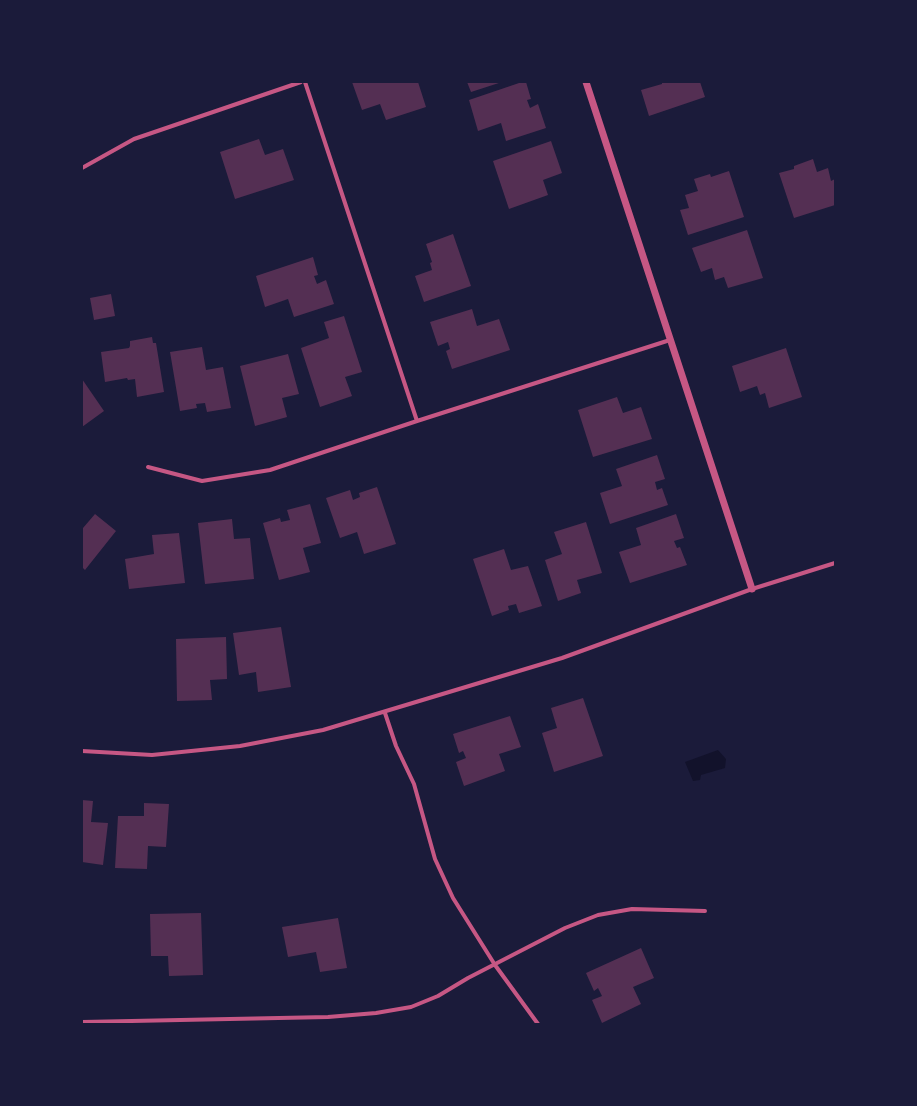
<!DOCTYPE html>
<style>
body{margin:0}
#map{position:relative;width:917px;height:1106px;overflow:hidden;background:#1b1b3a;font-family:"IBM Plex Sans",sans-serif}
canvas{display:block}
.frame{position:absolute;inset:0;border:83px solid #1b1b3a;pointer-events:none}
</style>
<div id="map">
<canvas width="917" height="1106"></canvas>
<div class="frame"></div>
</div>
<script>
const g = document.querySelector('canvas').getContext('2d');
g.lineJoin = 'round';
function paint(path, color) { g.fillStyle = color; g.fill(path, 'evenodd'); }
const shape = rows => new Path2D(rows.map(r => 'M' + r).join(''));
function strokePath(path, color, width, dash) { g.strokeStyle = color; g.lineWidth = width; g.lineCap = dash ? 'butt' : 'round'; g.setLineDash(dash || []); g.stroke(path); }
const water = shape([
 [718,750,726,759,725,768,701,775,700,780,693,781,685,762]
]);
const building = shape([
 [352,82,418,82,426,107,386,120,380,104,362,110],
 [467,82,502,82,471,92],
 [522,82,526,82,531,99,527,100,530,108,538,104,546,128,506,141,501,123,478,131,469,100],
 [662,82,700,82,705,97,649,116,641,90,662,84],
 [259,139,265,155,283,149,294,180,235,199,220,152],
 [551,141,562,173,543,180,548,195,509,209,493,161],
 [813,159,817,172,828,168,831,181,835,179,835,205,794,218,779,173,794,169,794,166],
 [729,171,744,217,688,235,680,210,689,208,685,195,698,191,694,179,710,174,711,177],
 [747,230,763,278,728,288,724,277,715,280,712,268,701,272,692,248],
 [453,234,471,286,424,302,415,276,432,270,430,263,432,262,426,244],
 [313,257,318,275,314,276,317,284,326,280,334,304,294,317,288,299,265,307,256,276],
 [111,294,115,316,94,320,90,298],
 [472,309,477,326,499,319,510,350,452,369,446,351,450,349,448,342,438,346,430,322],
 [344,316,362,372,345,377,352,396,320,407,301,348,329,338,324,322],
 [152,337,153,343,156,343,164,392,137,397,135,379,128,380,127,378,105,382,101,352,129,348,130,346,130,341],
 [202,347,206,370,223,367,231,408,207,412,205,403,196,404,197,408,180,411,170,352],
 [786,348,802,397,769,408,765,393,760,395,757,386,740,392,732,366],
 [288,354,299,394,282,398,287,417,255,426,240,366],
 [82,379,104,411,82,427],
 [617,397,623,413,641,407,652,439,593,457,578,410],
 [657,455,665,479,655,482,657,490,662,488,668,505,610,524,600,493,622,486,616,469],
 [377,487,396,544,364,554,357,532,340,538,326,498,350,490,353,500,360,497,359,493],
 [310,504,321,543,303,548,310,572,279,580,263,523,280,518,281,522,290,520,287,510],
 [95,514,116,531,85,570,82,567,82,527,83,528],
 [676,514,684,538,674,541,677,548,680,547,687,565,630,583,619,552,641,545,636,528],
 [232,519,234,539,250,538,254,579,205,584,198,523],
 [586,522,602,573,577,580,581,593,558,601,545,560,562,554,554,532],
 [179,533,185,583,129,589,125,559,154,554,152,535],
 [504,549,511,570,528,566,542,606,519,613,516,604,508,606,509,610,492,616,473,559],
 [281,627,291,687,258,692,256,672,239,675,233,633],
 [226,637,227,679,210,680,212,700,177,701,176,639],
 [583,698,603,756,554,772,542,733,557,728,551,708],
 [510,716,521,747,499,754,505,771,464,786,456,762,466,758,463,751,459,753,453,734],
 [82,800,93,801,91,822,108,823,103,865,82,862],
 [144,803,169,804,166,847,148,846,147,869,115,868,118,816,144,816],
 [201,913,203,975,169,976,168,956,151,956,150,914],
 [338,918,347,968,320,972,316,952,288,957,282,927],
 [641,948,654,978,633,987,641,1004,602,1023,592,1000,602,996,598,988,594,991,586,973]
]);
const minor = shape([
 [305,82,417,421],
 [82,168,134,139,301,82],
 [148,467,202,481,270,470,417,421,670,340],
 [385,713,396,746,414,784,435,859,453,898,495,965,538,1024],
 [82,751,152,755,240,746,323,730,562,658,752,589,835,563],
 [82,1022,328,1017,376,1013,411,1007,438,996,468,978,565,928,598,915,632,909,705,911]
]);
const tertiary = shape([
 [586,82,752,589]
]);
paint(water, '#12122b');
paint(building, '#542f53');
strokePath(minor, '#c65784', 4);
strokePath(tertiary, '#c65784', 7);
</script>
